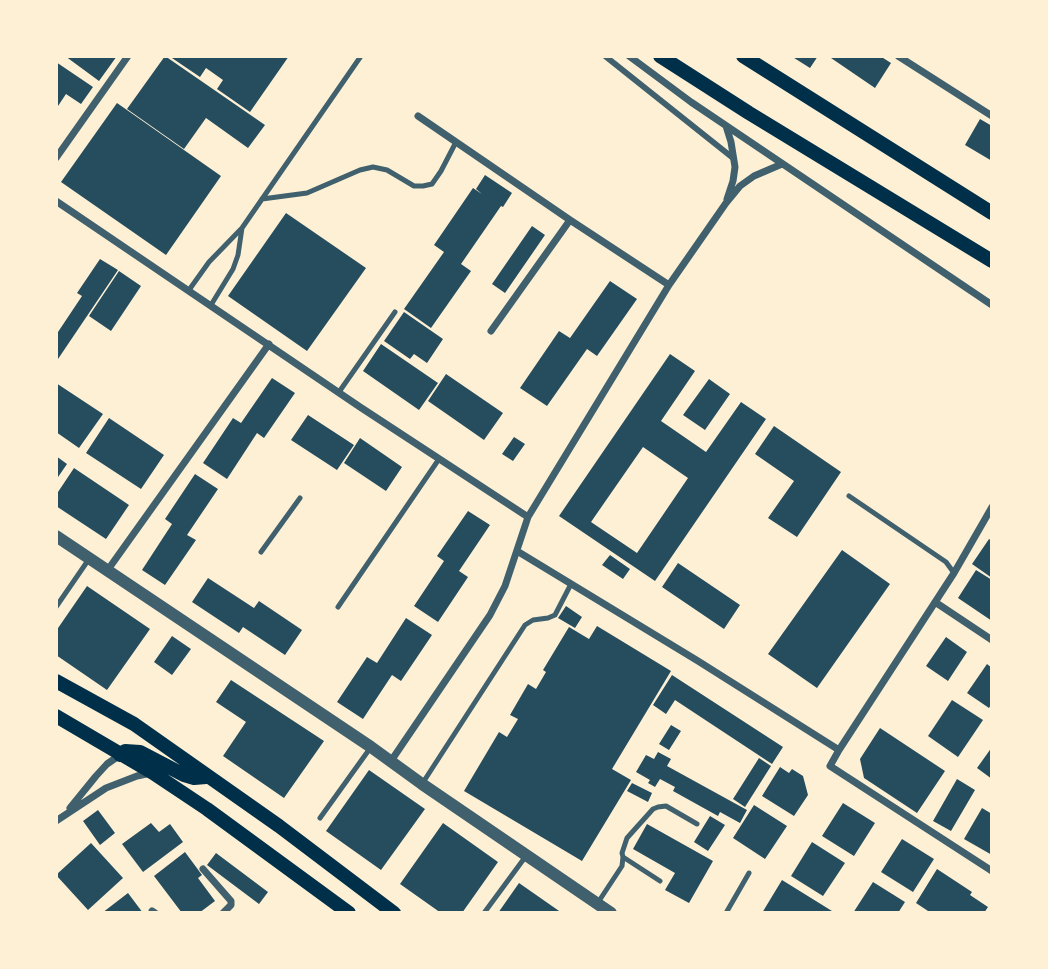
<!DOCTYPE html>
<style>
body{margin:0}
#map{position:relative;width:1048px;height:969px;overflow:hidden;background:#fdf0d5;font-family:Mulish,sans-serif}
canvas{display:block}
.frame{position:absolute;inset:0;border:58px solid #fdf0d5;pointer-events:none}
</style>
<div id="map">
<canvas width="1048" height="969"></canvas>
<div class="frame"></div>
</div>
<script>
const g = document.querySelector('canvas').getContext('2d');
g.lineJoin = 'round';
function paint(path, color) { g.fillStyle = color; g.fill(path, 'evenodd'); }
const shape = rows => new Path2D(rows.map(r => 'M' + r).join(''));
function strokePath(path, color, width, dash) { g.strokeStyle = color; g.lineWidth = width; g.lineCap = dash ? 'butt' : 'round'; g.setLineDash(dash || []); g.stroke(path); }
const building = shape([
 [65,56,117,56,99,81],
 [165,56,265,125,248,148,206,118,184,149,127,109],
 [169,56,289,56,250,112,217,89,223,80,206,68,200,77],
 [791,56,818,56,810,68],
 [832,56,880,56,891,63,875,88,831,58],
 [56,62,93,87,81,104,66,94,56,109],
 [117,103,221,176,166,255,61,182],
 [980,119,992,126,992,161,965,145],
 [485,175,512,193,503,207,501,206,461,264,471,271,431,328,404,309,444,252,434,245,473,188,482,194,476,189],
 [286,213,366,268,307,351,228,296],
 [532,226,545,235,505,293,492,284],
 [100,259,118,270,56,362,56,335,82,296,77,293],
 [119,271,141,286,111,331,89,316],
 [610,281,637,299,597,356,587,349,547,406,520,388,559,331,570,338],
 [404,312,443,339,427,363,414,354,410,359,384,341],
 [381,344,438,383,419,410,363,371],
 [670,354,695,371,661,421,706,452,741,402,766,419,655,581,559,516],
 [643,447,688,478,637,553,591,522],
 [446,374,503,413,484,440,428,401],
 [272,378,295,393,264,438,257,433,227,479,203,463,233,418,241,423],
 [709,379,730,394,705,430,683,415],
 [56,383,103,414,79,448,56,432],
 [308,415,354,445,337,470,291,440],
 [109,418,164,455,141,489,86,453],
 [774,426,841,472,797,537,768,518,794,481,755,454],
 [514,437,525,444,513,461,502,454],
 [360,438,402,467,386,491,344,463],
 [56,456,67,464,56,480],
 [74,468,129,505,106,539,56,506,56,495],
 [195,474,218,489,187,535,196,540,165,585,142,570,172,524,165,519],
 [468,511,490,525,459,571,468,577,438,622,414,606,444,561,437,556],
 [989,539,992,541,992,578,972,564],
 [842,550,890,584,817,688,768,654],
 [610,555,630,569,623,579,602,565],
 [678,563,740,605,724,629,662,587],
 [976,570,992,580,992,621,958,598],
 [208,578,254,608,259,601,302,630,285,655,243,627,239,633,192,602],
 [87,586,150,629,107,690,56,655,56,631],
 [566,606,582,617,575,628,558,618],
 [406,618,432,635,401,681,392,675,363,719,337,702,367,657,377,663],
 [597,626,671,671,612,769,631,780,582,861,464,791,499,732,507,737,518,719,510,715,528,684,536,689,546,672,543,670,569,627,589,639],
 [172,636,191,649,172,675,154,662],
 [946,637,967,652,948,681,926,666],
 [987,664,992,668,992,703,989,708,967,693],
 [672,675,783,747,772,764,675,700,666,714,653,705],
 [231,680,324,741,284,798,223,756,246,722,216,702],
 [952,700,983,720,958,757,928,736],
 [671,725,681,731,669,750,659,744],
 [880,728,945,771,917,813,864,778,860,759],
 [992,747,992,779,977,768],
 [658,752,671,759,667,766,747,810,740,823,720,812,718,816,673,791,675,787,660,779,655,787,648,783,650,780,636,772,646,755,654,759],
 [759,758,771,766,745,807,733,799],
 [780,767,789,773,792,769,803,776,808,795,794,816,762,796],
 [369,770,425,809,381,870,326,831],
 [957,779,975,790,951,831,933,821],
 [632,783,652,793,648,802,627,791],
 [843,803,875,823,854,856,822,836],
 [754,805,787,826,765,859,733,838],
 [982,808,992,814,992,855,964,839],
 [98,810,115,833,100,845,83,821],
 [710,816,725,825,708,851,694,842],
 [151,823,159,832,170,824,183,842,143,872,122,844],
 [443,823,498,862,462,913,441,913,400,884],
 [647,824,713,861,689,903,665,890,675,873,633,849],
 [902,839,934,859,913,892,881,872],
 [812,842,845,863,823,896,791,876],
 [91,843,123,878,88,910,56,875],
 [185,852,202,875,198,878,215,901,199,913,182,913,154,876],
 [216,853,268,892,259,904,207,865],
 [937,869,972,892,970,895,988,907,984,913,931,913,916,903],
 [782,880,832,911,831,913,762,913],
 [873,882,905,902,898,913,853,913],
 [519,883,562,913,498,913],
 [128,893,143,913,102,913]
]);
const service = shape([
 [262,199,307,193,360,170,373,167,387,170,414,186,423,186,432,184,441,171,456,142],
 [189,290,209,262,242,228,361,56],
 [211,305,233,269,238,255,242,228],
 [339,392,395,312],
 [849,496,946,562,954,573],
 [261,552,300,498],
 [56,607,89,559],
 [338,607,439,459],
 [422,784,525,625,533,620,548,618,555,615,571,584],
 [320,818,371,747],
 [623,857,660,881],
 [597,904,622,866,623,857,622,853,627,838,653,809,658,807,666,806,697,824],
 [484,913,526,856],
 [726,913,749,873]
]);
const pedestrian = shape([
 [605,56,733,158]
]);
const minor = shape([
 [629,56,691,102,992,305],
 [898,56,992,116],
 [418,116,570,220,669,285],
 [726,126,731,142,735,167,733,181,727,199],
 [56,158,128,56],
 [56,201,360,407,528,517],
 [491,331,570,220],
 [517,551,698,661,839,750,830,766,992,871],
 [107,571,269,344],
 [935,602,992,640],
 [839,750,954,573,992,507],
 [391,761,490,615,505,586,528,517,669,285,726,203,740,186,754,176,782,164],
 [70,808,96,776,107,764,120,755],
 [56,821,106,788,137,776,151,773],
 [203,869,231,901,231,905,223,913],
 [152,911,155,913]
]);
const tertiary = shape([
 [56,536,371,747,422,784,611,913]
]);
const secondary = shape([
 [660,56,749,113,992,261],
 [743,56,992,213],
 [56,681,134,724,279,826,394,913],
 [56,716,153,773,207,809,349,913],
 [120,755,125,751,140,752,184,775,194,778,206,777]
]);
paint(building, '#264d5e');
strokePath(service, '#3f606c', 5);
strokePath(pedestrian, '#3f606c', 6);
strokePath(minor, '#3f606c', 7);
strokePath(tertiary, '#3f606c', 12);
strokePath(secondary, '#003049', 14);
</script>
